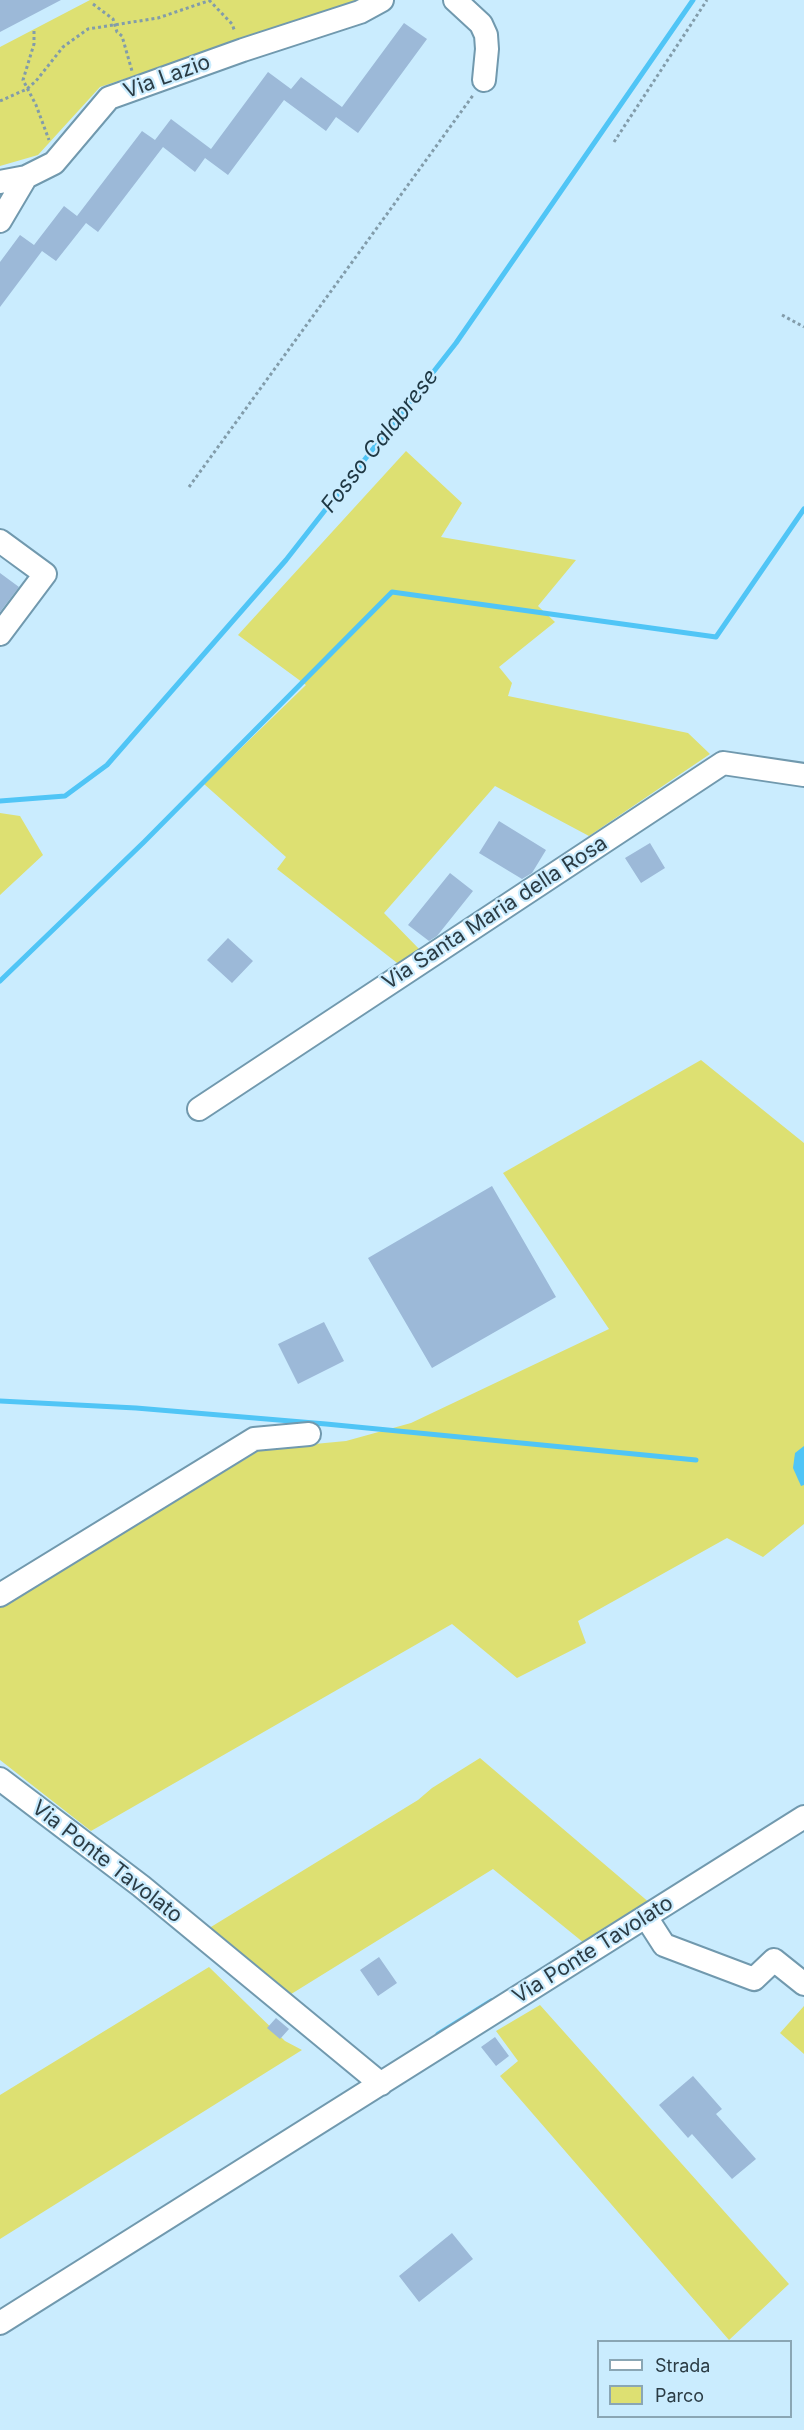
<!DOCTYPE html>
<style>
body{margin:0}
#map{position:relative;width:804px;height:2430px;overflow:hidden;background:#caecfe;font-family:Inter,sans-serif}
canvas{display:block}
.legend{position:absolute;left:597px;top:2340px;width:195px;height:78px;box-sizing:border-box;background:#caecfe;border:2px solid #8aa6b4;margin:0;padding:8px 10px;list-style:none;font-size:18px;color:#2b3c45}
.legend li{display:flex;align-items:center;gap:12px;height:30px}
.legend b{width:30px;border:2px solid #8aa6b4}
</style>
<div id="map">
<canvas width="804" height="2430"></canvas>
<ul class="legend">
<li><b style="height:8px;background:#fff"></b>Strada</li>
<li><b style="height:16px;background:#dde072"></b>Parco</li>
</ul>
</div>
<script>
const g = document.querySelector('canvas').getContext('2d');
g.lineJoin = 'round';
function paint(path, color) { g.fillStyle = color; g.fill(path, 'evenodd'); }
const shape = rows => new Path2D(rows.map(r => 'M' + r).join(''));
function strokePath(path, color, width, dash) { g.strokeStyle = color; g.lineWidth = width; g.lineCap = dash ? 'butt' : 'round'; g.setLineDash(dash || []); g.stroke(path); }
function write(font, color, halo, rows, align = 'center') {
  g.font = font + ' Inter,sans-serif'; g.lineWidth = 4.5; g.setLineDash([]); g.textBaseline = 'middle'; g.strokeStyle = halo; g.fillStyle = color; for (const [text, x, y, turn = 0] of rows) {
    g.save(); g.translate(x, y); g.rotate((+turn || 0) * Math.PI / 180); g.textAlign = isNaN(turn) ? turn : align; if (halo) g.strokeText(text, 0, 0); g.fillText(text, 0, 0); g.restore();
  }
}
const green = shape([
 [90,0,358,0,353,4,100,87,38,155,0,166,0,47],
 [406,451,462,503,441,537,576,560,538,606,555,622,499,667,512,683,508,696,688,733,710,754,589,836,495,786,384,913,422,952,401,966,277,869,286,857,204,784,306,685,238,635],
 [0,813,20,816,43,855,0,895],
 [701,1060,804,1143,804,1524,763,1557,727,1538,578,1621,586,1643,517,1678,452,1624,91,1831,0,1760,0,1607,262,1449,346,1441,411,1423,609,1329,503,1173],
 [480,1758,651,1904,584,1943,493,1869,288,1996,206,1930,418,1800,432,1788],
 [209,1967,285,2041,302,2050,0,2239,0,2095],
 [540,2005,789,2284,729,2340,500,2076,518,2061,496,2031],
 [804,2006,804,2054,780,2033]
]);
const water = shape([
 [804,1446,804,1485,801,1486,793,1468,795,1453]
]);
const stream = shape([
 [0,801,65,796,107,765,286,560,456,343,693,0],
 [0,981,144,842,392,592,716,637,804,509],
 [0,1401,136,1408,326,1424,696,1460],
 [438,2034,491,2001]
]);
const building = shape([
 [0,0,61,0,0,32],
 [404,23,427,39,358,133,336,117,326,131,284,100,228,175,205,158,195,172,163,147,98,232,86,223,56,261,42,251,0,307,0,262,20,235,34,245,64,206,77,216,142,131,155,140,171,119,211,149,268,72,291,89,301,77,342,107],
 [0,573,19,587,0,612],
 [499,821,546,850,532,873,522,879,479,853],
 [650,843,665,868,641,883,625,858],
 [450,873,473,891,437,936,429,941,408,925],
 [228,938,253,961,232,983,207,960],
 [492,1186,556,1297,432,1368,368,1258],
 [324,1322,344,1361,298,1384,278,1344],
 [379,1957,397,1983,378,1996,360,1970],
 [276,2018,289,2029,280,2039,267,2028],
 [495,2037,509,2056,496,2066,481,2047],
 [693,2076,722,2109,716,2114,756,2159,732,2179,692,2134,688,2138,659,2105],
 [452,2233,473,2259,419,2302,399,2276]
]);
const path = shape([
 [209,0,232,24,235,32],
 [93,4,113,19,117,32,122,36,132,71],
 [34,31,34,44,23,80,36,105,49,140],
 [0,101,27,89,36,81,63,47,88,29,158,18,211,0],
 [614,142,707,0],
 [782,315,804,327],
 [189,487,474,94]
]);
const minor = shape([
 [455,0,481,24,486,35,487,49,484,80],
 [0,182,26,177],
 [0,221,26,177,54,163,109,98,243,50,360,12,382,0],
 [0,541,45,574,0,634],
 [199,1109,723,763,804,775],
 [0,1595,254,1439,309,1434],
 [0,1779,141,1886,381,2084],
 [646,1917,664,1945,754,1979,774,1960,804,1984],
 [0,2323,804,1817]
]);
const streetNames = [
 ["Via Lazio",167,77,-20],
 ["Via Santa Maria della Rosa",495,913,-33],
 ["Via Ponte Tavolato",107,1862,38],
 ["Via Ponte Tavolato",593,1950,-32]
];
const waterNames = [
 ["Fosso Calabrese",380,441,-52]
];
paint(green, '#dde072');
paint(water, '#50c5f6');
strokePath(stream, '#50c5f6', 5);
paint(building, '#9cb9d8');
strokePath(minor, '#7199ae', 26);
strokePath(path, '#829caa', 3, [3, 3]);
strokePath(minor, '#fff', 22);
write('21px', '#2b3c45', '#caecfe', streetNames);
write('italic 22px', '#1e3743', '#caecfe', waterNames);
</script>
